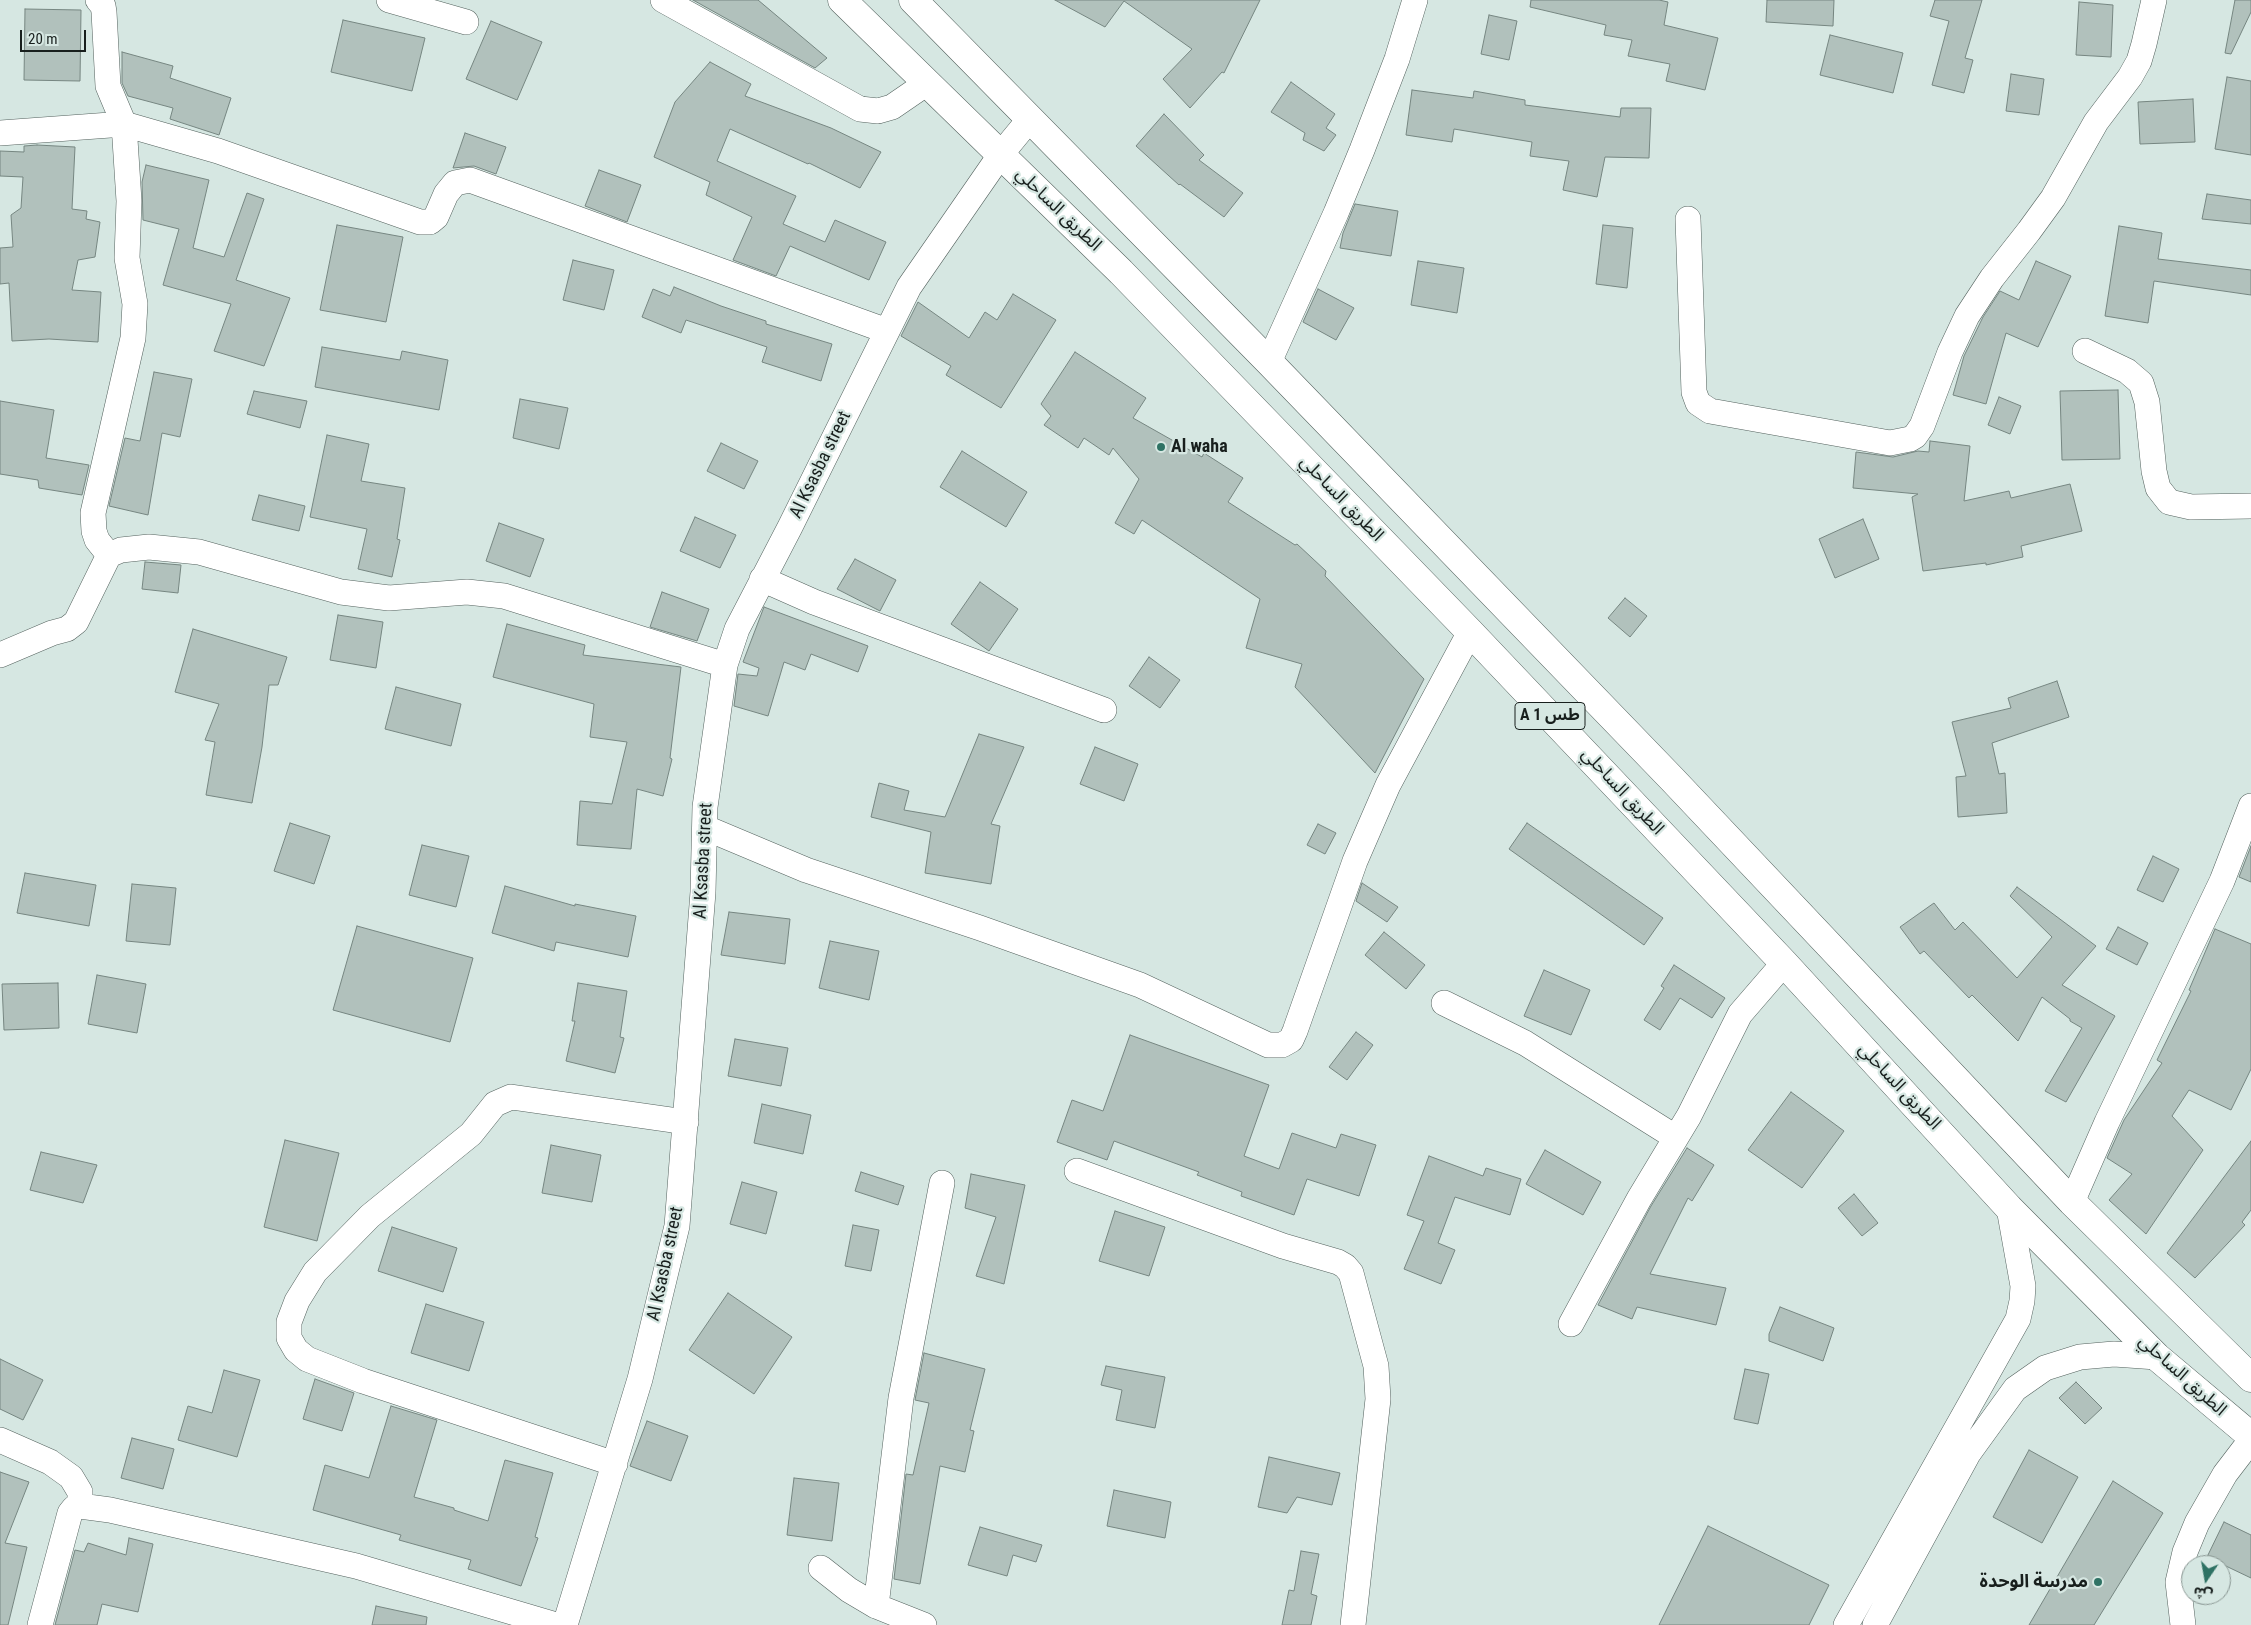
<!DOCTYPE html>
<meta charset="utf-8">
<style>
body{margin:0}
#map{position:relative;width:2251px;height:1625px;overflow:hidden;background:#d6e7e2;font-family:"Roboto Condensed","Noto Sans Arabic",sans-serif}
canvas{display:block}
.north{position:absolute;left:2181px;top:1555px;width:50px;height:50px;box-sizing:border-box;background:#d6e7e2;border:1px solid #8a9793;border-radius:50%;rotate:192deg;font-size:14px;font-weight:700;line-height:20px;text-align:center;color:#181f1d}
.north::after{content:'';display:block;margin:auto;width:18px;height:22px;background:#2f7264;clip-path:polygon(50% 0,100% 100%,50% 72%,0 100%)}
.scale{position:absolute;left:20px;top:30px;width:66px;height:22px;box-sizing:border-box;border:2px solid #181f1d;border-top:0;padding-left:6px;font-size:15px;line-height:18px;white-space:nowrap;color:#181f1d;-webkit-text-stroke:4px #d6e7e2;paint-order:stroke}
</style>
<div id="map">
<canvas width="2251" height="1625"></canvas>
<div class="north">ش</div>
<div class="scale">20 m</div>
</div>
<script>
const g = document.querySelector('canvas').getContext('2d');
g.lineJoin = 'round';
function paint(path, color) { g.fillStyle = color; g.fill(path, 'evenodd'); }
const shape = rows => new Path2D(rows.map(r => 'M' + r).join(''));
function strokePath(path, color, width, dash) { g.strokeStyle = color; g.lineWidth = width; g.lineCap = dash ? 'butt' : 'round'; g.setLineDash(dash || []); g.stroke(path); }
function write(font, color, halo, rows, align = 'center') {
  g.font = font + ' "Roboto Condensed","Noto Sans Arabic",sans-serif'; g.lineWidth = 4.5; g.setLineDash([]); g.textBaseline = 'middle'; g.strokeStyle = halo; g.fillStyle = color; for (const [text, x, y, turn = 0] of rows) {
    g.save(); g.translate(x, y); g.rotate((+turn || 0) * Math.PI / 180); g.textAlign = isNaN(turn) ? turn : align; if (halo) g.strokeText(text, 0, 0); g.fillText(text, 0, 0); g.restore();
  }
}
const building = shape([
 [693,0,758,0,827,58,815,68,693,0],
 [1055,0,1260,0,1224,73,1222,72,1190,108,1163,79,1192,49,1124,1,1105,27,1055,0],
 [1531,0,1659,0,1668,2,1664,25,1718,38,1705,90,1666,81,1670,64,1628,56,1632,40,1604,35,1606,25,1530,7,1531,0],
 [1767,0,1834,0,1833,26,1766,22,1767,0],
 [1935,0,1982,0,1965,58,1973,60,1964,93,1932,85,1949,21,1930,16,1935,0],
 [2235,0,2251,0,2251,12,2231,54,2225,53,2235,0],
 [2079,2,2113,5,2111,57,2076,55,2079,2],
 [25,9,81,10,80,81,24,80,25,9],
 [1489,15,1517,21,1509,60,1481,54,1489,15],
 [343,20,425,38,412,91,331,72,343,20],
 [491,21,542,42,517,100,466,79,491,21],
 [1830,35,1903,53,1893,93,1820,75,1830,35],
 [122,52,173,66,170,78,231,98,219,135,170,119,173,108,128,96,122,83,122,52],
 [710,62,751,84,745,96,831,128,881,152,860,188,809,163,808,164,730,129,717,161,796,196,783,224,825,242,835,220,886,242,869,280,790,246,776,276,733,260,752,217,706,195,710,182,654,157,675,102,710,62],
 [2011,74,2044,79,2039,115,2006,111,2011,74],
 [2227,77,2251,81,2251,155,2215,149,2227,77],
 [1291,82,1335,114,1326,128,1336,135,1324,151,1303,140,1305,133,1271,112,1291,82],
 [1412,90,1473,98,1474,91,1525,100,1525,105,1620,117,1621,108,1651,108,1649,158,1605,157,1597,197,1563,190,1569,161,1530,156,1532,142,1454,129,1452,142,1406,135,1412,90],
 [2193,99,2195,142,2140,144,2138,102,2193,99],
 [1164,114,1204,155,1199,160,1243,193,1224,217,1180,184,1179,185,1136,146,1164,114],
 [465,133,506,147,496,174,474,166,453,168,465,133],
 [37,145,75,147,72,209,87,211,86,219,100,222,95,257,78,260,72,290,101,292,98,342,49,339,12,341,9,283,0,284,0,248,13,247,11,215,21,208,23,177,0,176,0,151,24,152,24,146,37,145],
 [146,165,209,180,193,248,224,257,247,193,264,199,236,280,290,298,264,366,214,351,231,304,163,285,179,229,143,220,142,182,146,165],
 [599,170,641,185,627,222,585,206,599,170],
 [2207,194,2251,200,2251,224,2202,219,2207,194],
 [1355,204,1398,211,1391,256,1340,248,1343,233,1355,204],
 [337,225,403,237,386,322,320,310,337,225],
 [1603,225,1633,228,1627,288,1596,284,1603,225],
 [2119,226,2162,233,2158,259,2251,270,2251,295,2154,281,2148,323,2105,316,2119,226],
 [573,260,614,270,604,310,563,300,573,260],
 [1418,261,1464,268,1457,313,1411,305,1418,261],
 [2036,261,2071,276,2038,347,2006,333,1986,404,1953,395,1964,356,1983,317,2000,291,2019,300,2036,261],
 [674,287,721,306,766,321,766,324,832,344,821,381,762,362,767,347,686,320,681,333,642,317,653,289,670,296,674,287],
 [1318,289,1354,308,1336,340,1303,322,1318,289],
 [1013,294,1056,320,1001,408,946,375,951,366,901,336,918,302,969,338,985,312,997,320,1013,294],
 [322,347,400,360,402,351,448,360,439,410,315,387,322,347],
 [1075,352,1146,398,1133,418,1202,457,1204,453,1243,478,1228,502,1295,545,1297,544,1326,571,1325,576,1424,679,1375,773,1295,687,1302,664,1246,648,1260,599,1142,520,1134,534,1115,523,1139,479,1113,448,1109,455,1084,438,1078,448,1044,425,1051,416,1041,404,1075,352],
 [154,372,192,379,180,437,162,433,148,515,109,506,125,438,140,441,154,372],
 [2118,390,2120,459,2062,460,2060,391,2118,390],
 [254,391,307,401,300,428,247,414,254,391],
 [1999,397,2021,406,2010,434,1988,425,1999,397],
 [520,399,568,408,559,449,513,438,520,399],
 [0,401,54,410,46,458,89,465,82,495,39,488,38,480,0,474,0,401],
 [327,435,369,444,361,481,405,488,397,539,400,540,392,577,358,569,367,529,310,517,327,435],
 [1930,441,1970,446,1964,501,2009,491,2011,498,2070,484,2082,531,2021,546,2023,557,1986,565,1986,563,1923,571,1912,497,1918,494,1853,488,1856,452,1893,457,1918,451,1929,452,1930,441],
 [721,443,758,461,744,489,707,471,721,443],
 [962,451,1027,492,1006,527,940,487,962,451],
 [259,495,305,506,299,531,252,520,259,495],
 [695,517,736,535,720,568,680,551,695,517],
 [1863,519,1879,559,1835,578,1819,539,1863,519],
 [499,523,544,539,530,577,486,561,499,523],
 [855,559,896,580,880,611,837,589,855,559],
 [145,562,181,565,178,593,142,589,145,562],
 [980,582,1018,609,989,651,951,624,980,582],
 [662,592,709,609,697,641,650,627,662,592],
 [1625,598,1647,616,1630,637,1608,618,1625,598],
 [764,607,868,646,858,672,811,654,805,670,784,662,768,716,734,706,738,674,757,676,759,668,743,662,764,607],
 [338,615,383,622,376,668,330,660,338,615],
 [507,624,585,645,583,655,681,667,670,758,672,759,663,796,637,789,631,849,577,845,580,801,612,804,627,742,590,737,594,704,493,677,507,624],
 [193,629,287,657,278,685,269,685,262,747,252,803,206,795,215,742,205,740,219,704,175,692,193,629],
 [1149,657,1180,680,1160,708,1129,686,1149,657],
 [2057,681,2069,717,1992,743,1999,774,2005,773,2007,813,1958,817,1956,777,1966,776,1952,722,2011,708,2008,698,2057,681],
 [396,687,461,704,451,746,385,729,396,687],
 [979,734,1024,747,991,824,1000,826,991,884,925,873,931,832,871,817,879,783,909,791,904,810,945,817,979,734],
 [1095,747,1138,764,1124,801,1080,784,1095,747],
 [290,823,330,836,314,884,274,871,290,823],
 [1527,823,1663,918,1644,945,1509,849,1527,823],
 [1318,824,1336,833,1325,854,1307,845,1318,824],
 [422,845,469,856,456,907,409,895,422,845],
 [2251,846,2251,882,2239,877,2251,846],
 [2153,856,2179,869,2163,902,2137,890,2153,856],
 [25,873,96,885,89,926,17,913,25,873],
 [1362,883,1398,907,1387,922,1356,901,1362,883],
 [132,884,176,888,170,945,126,941,132,884],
 [505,886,575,906,575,904,636,916,628,957,556,942,554,951,492,933,505,886],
 [2017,887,2096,946,2062,985,2115,1016,2066,1102,2045,1091,2082,1028,2070,1021,2070,1019,2042,997,2018,1041,1972,995,1969,998,1924,951,1920,954,1900,927,1934,903,1955,930,1963,922,2017,978,2052,937,2010,896,2017,887],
 [729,912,790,919,785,964,721,955,729,912],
 [357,926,473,958,450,1042,333,1010,357,926],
 [2118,927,2148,943,2137,965,2106,949,2118,927],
 [2215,929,2251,944,2251,1069,2231,1110,2189,1090,2172,1116,2203,1150,2146,1234,2109,1200,2132,1174,2107,1158,2124,1120,2162,1063,2157,1060,2191,991,2189,990,2215,929],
 [1384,932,1425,965,1406,989,1365,955,1384,932],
 [830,941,879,951,869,1000,819,988,830,941],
 [1674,965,1725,998,1712,1018,1680,998,1660,1030,1644,1020,1664,988,1661,986,1674,965],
 [1544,970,1590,990,1571,1035,1524,1016,1544,970],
 [97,975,146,984,137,1033,88,1024,97,975],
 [58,983,59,1028,4,1030,2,984,58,983],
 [578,983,627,991,620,1037,624,1038,615,1073,566,1061,575,1021,572,1021,578,983],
 [1356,1032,1373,1045,1347,1080,1329,1067,1356,1032],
 [1130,1035,1269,1085,1244,1156,1279,1169,1292,1133,1336,1148,1341,1134,1376,1145,1359,1196,1307,1179,1294,1215,1241,1196,1242,1192,1197,1175,1199,1172,1114,1141,1107,1160,1057,1142,1072,1100,1103,1111,1130,1035],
 [735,1039,788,1048,781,1086,728,1076,735,1039],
 [1791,1092,1844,1131,1802,1188,1748,1150,1791,1092],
 [762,1104,811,1115,803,1154,754,1143,762,1104],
 [285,1140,339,1153,317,1241,264,1227,285,1140],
 [2251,1141,2251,1210,2242,1222,2245,1225,2195,1278,2167,1253,2251,1141],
 [551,1145,601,1155,592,1202,542,1193,551,1145],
 [1687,1148,1714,1165,1692,1201,1688,1198,1650,1274,1726,1288,1716,1325,1637,1307,1632,1319,1598,1305,1651,1206,1687,1148],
 [1545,1150,1601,1182,1583,1215,1526,1184,1545,1150],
 [41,1152,97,1165,83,1203,30,1190,41,1152],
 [1429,1156,1483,1176,1486,1168,1521,1179,1510,1215,1455,1197,1438,1243,1455,1250,1441,1284,1404,1269,1424,1221,1407,1215,1429,1156],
 [861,1172,904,1186,898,1205,855,1191,861,1172],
 [971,1174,1025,1185,1004,1284,976,1276,996,1217,965,1208,971,1174],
 [742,1182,777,1192,766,1234,730,1224,742,1182],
 [1854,1194,1878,1223,1862,1236,1838,1208,1854,1194],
 [1115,1211,1165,1227,1149,1276,1099,1261,1115,1211],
 [853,1225,879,1230,871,1271,845,1266,853,1225],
 [392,1227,457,1248,443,1292,378,1271,392,1227],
 [728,1293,792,1337,754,1394,689,1350,728,1293],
 [426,1304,484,1322,469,1371,411,1353,426,1304],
 [1780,1307,1834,1328,1823,1361,1769,1341,1769,1334,1780,1307],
 [924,1353,985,1369,970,1430,974,1431,965,1472,940,1466,920,1584,894,1579,906,1474,913,1475,929,1403,915,1400,924,1353],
 [0,1359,43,1380,23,1420,0,1409,0,1359],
 [1106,1366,1165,1377,1155,1428,1116,1420,1122,1390,1101,1385,1106,1366],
 [1745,1369,1769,1374,1758,1424,1734,1419,1745,1369],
 [224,1370,260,1380,237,1457,178,1440,188,1406,212,1413,224,1370],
 [315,1379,354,1393,342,1431,303,1419,315,1379],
 [2076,1382,2102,1408,2085,1424,2059,1398,2076,1382],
 [391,1406,437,1420,414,1497,454,1508,454,1510,488,1521,505,1460,553,1473,535,1537,538,1538,521,1586,468,1569,471,1560,399,1540,401,1535,313,1510,325,1465,369,1478,391,1406],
 [647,1421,688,1436,671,1481,630,1466,647,1421],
 [132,1438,174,1449,163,1489,121,1478,132,1438],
 [2029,1450,2078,1477,2042,1543,1993,1517,2029,1450],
 [1269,1457,1340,1473,1332,1505,1297,1497,1287,1513,1258,1507,1269,1457],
 [0,1472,29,1482,5,1543,27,1547,8,1625,0,1625,0,1472],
 [794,1478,839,1483,832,1541,787,1535,794,1478],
 [2113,1481,2163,1513,2094,1625,2029,1625,2113,1481],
 [1114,1490,1171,1502,1165,1538,1107,1526,1114,1490],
 [2224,1522,2251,1535,2251,1578,2207,1557,2224,1522],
 [1708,1526,1829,1585,1809,1625,1659,1625,1708,1526],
 [980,1527,1042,1545,1036,1562,1013,1555,1007,1576,968,1565,980,1527],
 [129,1538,153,1544,138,1612,102,1604,97,1625,55,1625,75,1550,84,1552,88,1543,126,1555,129,1538],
 [1301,1551,1319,1554,1311,1594,1317,1596,1311,1625,1282,1625,1289,1590,1294,1591,1301,1551],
 [376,1606,427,1617,426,1625,372,1625,376,1606]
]);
const street = shape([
 [98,0,103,6,104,12,108,86,124,124,129,201,127,258,135,304,133,338,93,513,94,531,97,540,109,555],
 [389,0,466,22],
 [663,0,860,109,878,111,892,107,927,83],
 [0,133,124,124,218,151,420,222,430,222,436,217,446,194,455,183,470,180,887,331],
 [1688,219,1694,392,1698,403,1710,411,1890,443,1910,439,1915,436,1922,426,1950,352,1967,316,1992,278,2029,231,2053,198,2096,122,2130,77,2139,61,2144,44,2154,0],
 [2085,351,2127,371,2141,383,2147,402,2154,471,2158,488,2169,502,2191,507,2251,506],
 [1269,362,1336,213,1362,150,1397,59,1415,0],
 [762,579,814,602,1104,710],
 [0,655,52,633,67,629,76,622,109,555,121,550,149,547,199,552,341,592,389,598,467,592,504,596,725,665],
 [706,828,806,870,980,928,1140,985,1268,1045,1282,1045,1291,1040,1295,1031,1355,861,1388,785,1470,632],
 [1444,1003,1525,1043,1675,1137],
 [1077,1171,1283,1246,1338,1262,1345,1266,1351,1273,1376,1366,1378,1399,1353,1625],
 [2072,1202,2107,1122,2222,881,2251,806],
 [1571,1324,1639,1199,1689,1116,1740,1014,1784,963],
 [0,1440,50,1462,71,1477,80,1492,80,1506],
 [615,1464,363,1381,307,1359,296,1350,289,1338,289,1322,297,1301,315,1272,370,1216,471,1134,495,1104,511,1097,686,1122],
 [821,1568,849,1590,876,1606,924,1625],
 [876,1606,901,1398,942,1183],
 [40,1625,70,1513,74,1508,80,1506,110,1510,356,1566,556,1625],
 [565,1625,640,1379,677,1226,703,892,705,807,725,665,737,629,790,527,909,287,1001,154,1029,120],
 [1846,1625,2018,1319,2022,1301,2023,1286,2009,1208],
 [1875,1625,1968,1454,2015,1389,2045,1368,2080,1357,2114,1354,2157,1357],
 [2183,1625,2178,1582,2185,1552,2197,1523,2225,1474,2251,1440]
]);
const highway = shape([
 [842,0,1121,272,1470,632,1784,963,2009,1208,2157,1357,2251,1436],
 [913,0,1269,362,1672,779,2072,1202,2251,1378]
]);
const markers = [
 [1161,447,5,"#2f7264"],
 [2098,1582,5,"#2f7264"]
];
const shields = [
 [1550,716,70]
];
const shieldNames = [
 ["A 1 طس",1550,716]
];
const streetNames = [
 ["الطريق الساحلي",1058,210,44],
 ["Al Ksasba street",821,465,-64],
 ["الطريق الساحلي",1341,499,46],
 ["الطريق الساحلي",1622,792,47],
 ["Al Ksasba street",704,861,-87],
 ["الطريق الساحلي",1899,1087,47],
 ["Al Ksasba street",666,1264,-78],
 ["الطريق الساحلي",2182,1376,42]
];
const poiNames = [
 ["Al waha",1171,447],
 ["مدرسة الوحدة",2088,1582,"right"]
];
paint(building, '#b1c1bc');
strokePath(building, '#768681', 1);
strokePath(street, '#54625e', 26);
strokePath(highway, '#54625e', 29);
strokePath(street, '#fff', 25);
strokePath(highway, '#fff', 28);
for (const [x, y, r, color] of markers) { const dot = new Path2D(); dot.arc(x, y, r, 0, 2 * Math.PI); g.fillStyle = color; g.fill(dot); strokePath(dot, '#d6e7e2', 2); }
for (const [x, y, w] of shields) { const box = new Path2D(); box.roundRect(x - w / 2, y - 13.5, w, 27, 4); g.fillStyle = '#d6e7e2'; g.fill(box); strokePath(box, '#181f1d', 1); }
write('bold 16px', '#181f1d', null, shieldNames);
write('18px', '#181f1d', '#d6e7e2', streetNames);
write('bold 18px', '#181f1d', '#d6e7e2', poiNames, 'left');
</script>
